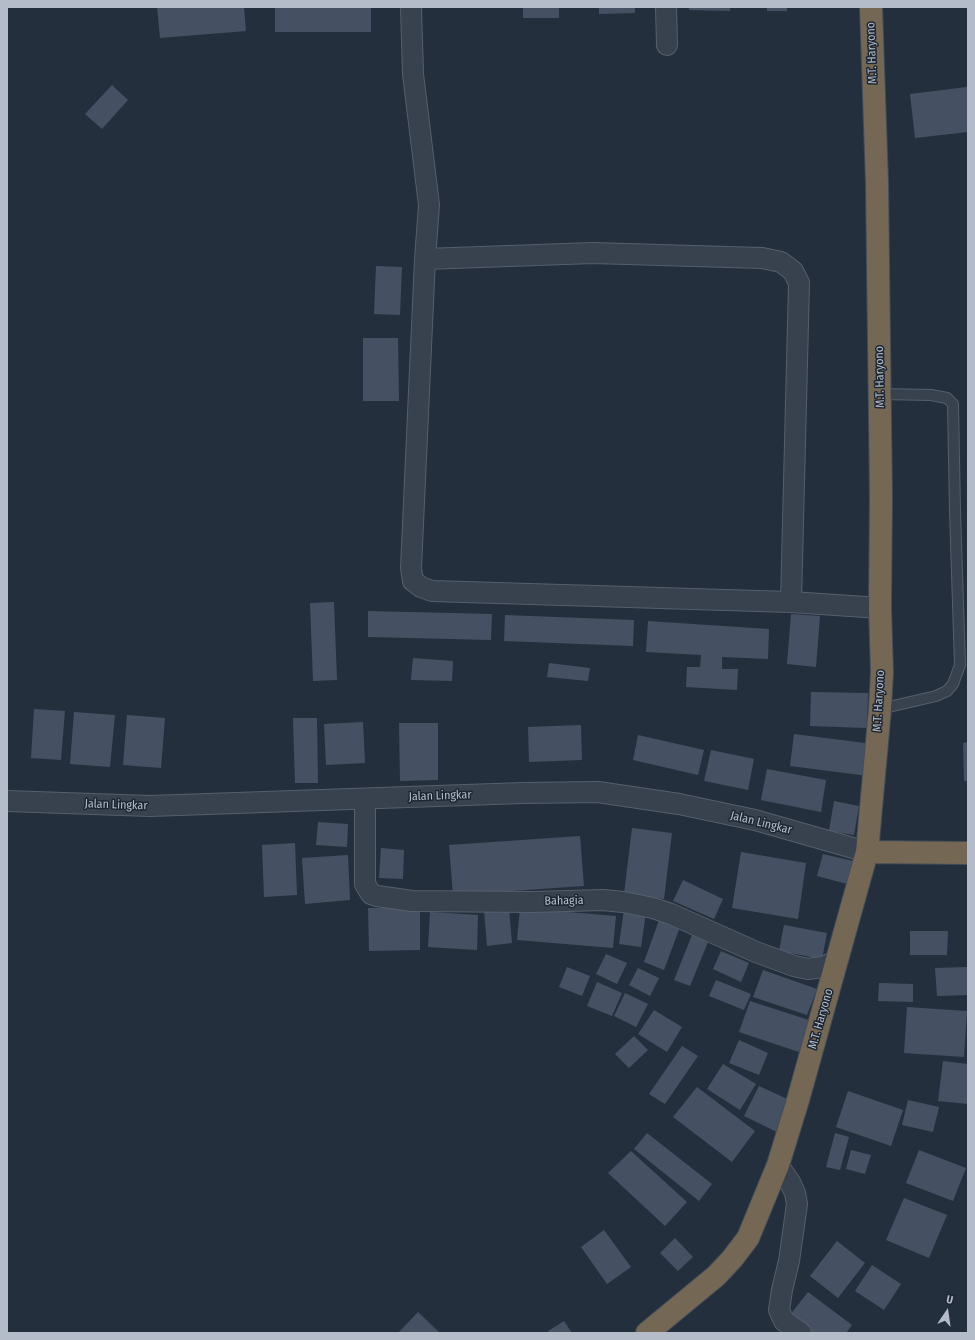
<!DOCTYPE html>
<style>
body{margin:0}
#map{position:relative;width:975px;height:1340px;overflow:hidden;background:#242f3e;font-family:"Fira Sans Condensed",sans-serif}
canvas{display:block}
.frame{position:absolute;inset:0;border:8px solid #b4bcc9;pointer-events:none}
.north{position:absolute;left:927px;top:1292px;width:40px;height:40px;-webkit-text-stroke:3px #1d2633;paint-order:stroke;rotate:13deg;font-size:11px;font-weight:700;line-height:16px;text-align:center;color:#b4bcc9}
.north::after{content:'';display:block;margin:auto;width:14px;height:18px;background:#b4bcc9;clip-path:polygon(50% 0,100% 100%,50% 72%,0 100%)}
</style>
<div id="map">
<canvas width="975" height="1340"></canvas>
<div class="frame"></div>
<div class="north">U</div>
</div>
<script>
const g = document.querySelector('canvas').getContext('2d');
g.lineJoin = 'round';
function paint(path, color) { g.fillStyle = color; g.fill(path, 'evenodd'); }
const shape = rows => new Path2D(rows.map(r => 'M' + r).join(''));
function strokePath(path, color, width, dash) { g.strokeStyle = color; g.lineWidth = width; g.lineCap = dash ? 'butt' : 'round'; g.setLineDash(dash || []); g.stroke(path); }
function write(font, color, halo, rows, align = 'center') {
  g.font = font + ' "Fira Sans Condensed",sans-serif'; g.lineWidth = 3; g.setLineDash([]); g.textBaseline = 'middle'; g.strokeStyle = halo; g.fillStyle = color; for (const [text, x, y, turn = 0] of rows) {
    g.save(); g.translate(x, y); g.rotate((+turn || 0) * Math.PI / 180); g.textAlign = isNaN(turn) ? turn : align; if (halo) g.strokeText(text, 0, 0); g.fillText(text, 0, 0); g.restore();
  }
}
const building = shape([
 [157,7,244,7,246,31,160,38],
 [275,7,371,7,371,32,275,32],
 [523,7,559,7,559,18,523,18],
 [599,7,635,7,635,13,599,14],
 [689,7,730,7,730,11,689,10],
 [767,7,787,7,787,11,767,11],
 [112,85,128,100,102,129,85,114],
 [967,87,968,132,915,138,910,94],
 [376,266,402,267,400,315,374,314],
 [363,338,398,338,399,401,363,401],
 [334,602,337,680,313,681,310,603],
 [368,611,492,614,491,640,368,637],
 [791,614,820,616,816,667,787,664],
 [505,615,634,620,633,646,504,641],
 [648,621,769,629,768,659,722,657,722,669,738,669,737,690,686,687,687,667,700,667,701,655,646,652],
 [413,658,453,661,452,681,411,680],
 [549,663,590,668,588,681,547,677],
 [811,692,868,693,867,728,810,726],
 [34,709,65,711,61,760,31,758],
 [74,712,115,715,110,767,70,764],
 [127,715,165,718,161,768,123,765],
 [293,718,317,718,318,783,295,783],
 [363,722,365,763,326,765,324,724],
 [399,723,438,723,438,780,400,781],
 [581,725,582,760,529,762,528,727],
 [794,734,873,744,868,776,790,766],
 [638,735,704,750,698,775,633,760],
 [968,742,968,781,964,781,963,743],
 [711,750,754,759,748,790,704,781],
 [767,769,826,780,821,812,761,800],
 [834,801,859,806,854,835,829,831],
 [318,822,348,824,347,847,316,845],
 [632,828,672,833,664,899,624,894],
 [580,836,584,886,453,895,449,845],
 [295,843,297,895,264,897,262,845],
 [381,848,404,850,403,879,379,878],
 [741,852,806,863,798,919,732,908],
 [823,854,853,861,847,884,817,876],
 [348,855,350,900,305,904,302,858],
 [683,880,723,899,714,919,673,901],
 [368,908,420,908,420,950,369,951],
 [509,908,512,943,487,946,484,910],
 [520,908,616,916,613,948,517,940],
 [624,910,646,913,641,947,619,944],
 [430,912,478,915,477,950,428,947],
 [659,920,680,927,664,970,644,962],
 [784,925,827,933,822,959,779,951],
 [910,931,948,931,947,955,910,955],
 [692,935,708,942,690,986,674,980],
 [721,951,749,963,741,982,713,969],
 [606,954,627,963,617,984,596,974],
 [567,967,590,976,582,996,559,987],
 [968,967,968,995,937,996,935,968],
 [638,968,659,978,650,996,629,985],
 [763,970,817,989,807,1015,753,997],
 [716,980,751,994,744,1010,709,996],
 [597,982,622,993,612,1016,587,1006],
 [879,983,913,984,913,1002,878,1001],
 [625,993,648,1004,636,1027,614,1016],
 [750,1001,818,1023,808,1055,739,1032],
 [907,1007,967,1011,964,1057,904,1053],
 [654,1010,682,1027,667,1052,638,1034],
 [634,1036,648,1050,629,1068,615,1054],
 [739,1040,768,1053,759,1075,729,1063],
 [682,1046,698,1056,665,1104,649,1094],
 [943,1061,968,1064,968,1104,938,1101],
 [723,1064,756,1084,740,1110,707,1089],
 [759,1086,796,1103,781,1134,744,1116],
 [697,1087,755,1131,732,1162,673,1117],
 [848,1091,903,1110,891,1146,836,1127],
 [908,1100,939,1107,933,1132,902,1125],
 [647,1133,712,1184,699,1201,634,1149],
 [835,1133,849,1137,840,1170,826,1167],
 [851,1150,871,1155,865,1174,846,1169],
 [919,1150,966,1168,953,1201,906,1183],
 [631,1151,687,1202,665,1226,608,1173],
 [904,1198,947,1215,929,1258,886,1240],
 [604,1230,631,1267,607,1284,581,1247],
 [675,1238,693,1257,678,1271,660,1253],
 [837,1241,865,1263,838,1298,810,1276],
 [872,1265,901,1284,884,1310,855,1291],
 [808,1292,852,1325,846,1333,811,1333,789,1316],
 [418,1312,440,1333,398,1333],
 [564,1321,572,1333,549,1333,548,1331]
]);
const lane = shape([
 [880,709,936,696,947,691,953,684,960,665,955,511,953,404,947,398,931,395,880,394]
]);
const street = shape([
 [411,7,413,74,429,205,425,259,411,568,413,581,421,587,432,591,791,602,880,608],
 [666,7,667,45],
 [425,259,593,253,762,258,781,262,793,271,799,283,791,602],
 [365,799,365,884,371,894,377,896,412,901,532,902,603,900,623,902,653,908,671,914,756,952,794,966,808,969,822,967,832,963,838,958],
 [7,801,150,806,523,793,598,792,679,804,755,820,867,852],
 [778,1165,790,1182,795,1193,797,1204,789,1261,782,1290,779,1310,784,1321,801,1333]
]);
const highway = shape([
 [867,852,968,853],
 [647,1333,716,1276,732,1259,748,1238,778,1165,798,1100,867,852,880,709,882,672,880,608,881,497,877,183,871,7]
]);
const streetNames = [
 ["M.T. Haryono",872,53,-92],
 ["M.T. Haryono",880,377,-91],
 ["M.T. Haryono",879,701,-87],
 ["Jalan Lingkar",440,796,-2],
 ["Jalan Lingkar",116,805,2],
 ["Jalan Lingkar",761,823,14],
 ["Bahagia",564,901,-1],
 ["M.T. Haryono",821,1019,-74]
];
paint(building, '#455162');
strokePath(lane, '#565f6c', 12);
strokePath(street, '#565f6c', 22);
strokePath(highway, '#434c59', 24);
strokePath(lane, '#38414e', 10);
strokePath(street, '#38414e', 20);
strokePath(highway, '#746855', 22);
write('12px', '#b4bcc9', '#1d2633', streetNames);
</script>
